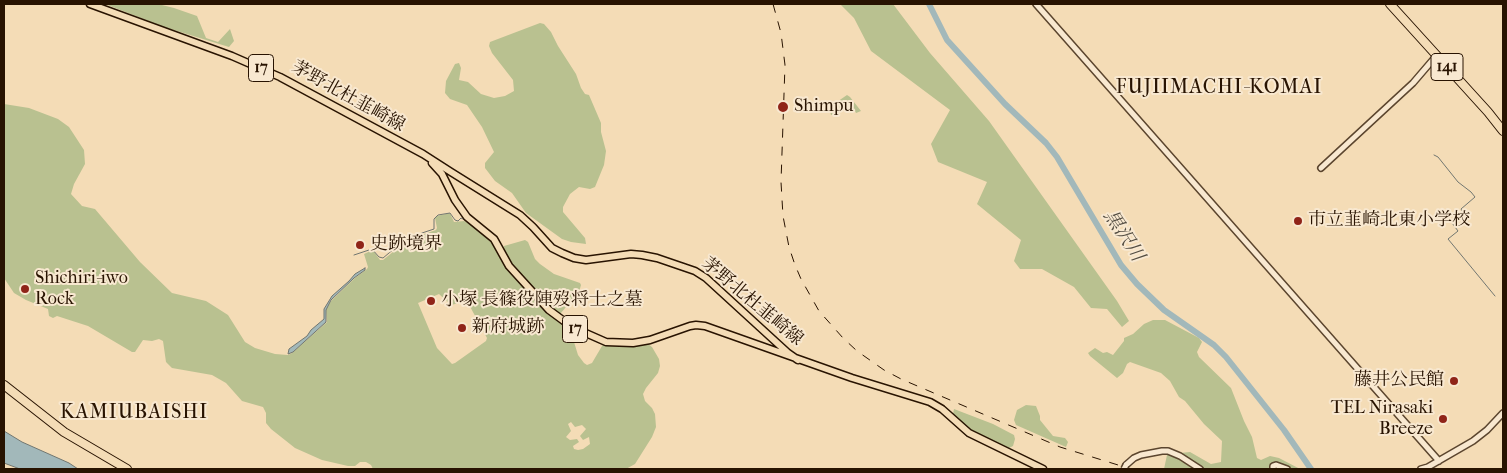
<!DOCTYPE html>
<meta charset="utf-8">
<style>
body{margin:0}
#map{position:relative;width:1507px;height:473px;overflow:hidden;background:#f4dcb6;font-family:"IM FELL French Canon",serif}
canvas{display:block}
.frame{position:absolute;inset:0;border:5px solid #281301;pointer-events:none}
</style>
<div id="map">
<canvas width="1507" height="473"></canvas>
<div class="frame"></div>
</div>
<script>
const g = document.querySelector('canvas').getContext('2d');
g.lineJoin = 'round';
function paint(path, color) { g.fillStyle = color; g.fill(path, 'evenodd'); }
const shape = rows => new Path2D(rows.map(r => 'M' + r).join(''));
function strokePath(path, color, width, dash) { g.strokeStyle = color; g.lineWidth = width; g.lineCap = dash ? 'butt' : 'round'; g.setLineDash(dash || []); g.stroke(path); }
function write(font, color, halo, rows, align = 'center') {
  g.font = font + ' "IM FELL French Canon","Noto Serif JP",serif'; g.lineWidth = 4; g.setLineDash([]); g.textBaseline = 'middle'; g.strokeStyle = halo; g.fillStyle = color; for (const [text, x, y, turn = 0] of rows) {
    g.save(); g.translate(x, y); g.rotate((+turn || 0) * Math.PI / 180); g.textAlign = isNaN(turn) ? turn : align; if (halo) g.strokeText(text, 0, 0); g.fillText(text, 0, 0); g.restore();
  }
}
const green = shape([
 [105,4,158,4,174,8,197,16,206,38,218,42,230,29,234,41,229,47,164,27],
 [840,4,893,4,930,53,989,121,1117,301,1129,321,1122,327,1107,309,1091,308,1074,287,1042,269,1020,269,1014,261,1021,240,977,204,987,182,938,162,931,144,950,110,871,51,854,18],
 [540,23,544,24,551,32,558,46,576,74,581,88,585,94,589,95,601,123,601,132,606,151,604,165,595,187,590,189,579,187,570,194,563,207,563,212,585,238,586,244,571,242,562,239,526,213,512,193,495,181,485,168,485,163,494,152,482,127,467,105,450,99,445,93,446,81,455,64,459,63,461,68,459,80,468,82,481,94,494,98,505,96,514,91,513,80,492,53,489,46,490,42],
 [847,95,850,97,861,111,856,113,855,111,849,106,837,111,835,114,831,115,830,111,831,106],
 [4,104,29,108,58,119,69,127,84,150,85,164,74,184,71,194,82,206,95,209,140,262,172,293,206,301,228,315,245,342,255,348,275,354,288,355,292,353,327,322,326,309,331,301,355,278,367,269,368,267,364,254,373,250,380,260,383,260,409,239,436,230,437,228,435,218,437,216,450,213,454,222,464,221,473,225,489,237,505,264,573,331,575,334,574,342,578,355,584,363,587,365,592,363,602,346,605,344,623,347,648,344,652,347,659,359,660,366,658,373,646,388,643,394,645,401,652,408,655,414,656,427,652,437,635,464,626,469,373,469,371,465,366,462,360,462,355,466,348,466,322,460,295,448,271,429,266,423,266,413,263,407,242,401,226,383,212,375,172,368,166,362,163,341,159,339,152,341,143,340,135,352,132,352,88,326,57,316,53,318,49,316,48,309,26,300,14,293,4,278],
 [439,294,451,305,467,301,487,338,486,341,455,363,452,364,437,348,418,303],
 [571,422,575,427,582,425,586,429,580,436,583,440,589,437,590,444,583,449,578,450,574,449,573,446,579,442,577,439,570,440,566,437,571,431,568,424],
 [525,240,528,242,535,259,540,264,554,274,580,283,581,285,579,292,560,314,557,315,510,264,503,250,504,246],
 [1153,320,1165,320,1199,338,1202,342,1197,352,1199,357,1231,388,1244,421,1252,437,1257,458,1261,460,1270,456,1279,458,1300,469,1164,469,1167,455,1180,453,1190,452,1211,464,1221,462,1222,441,1204,424,1185,401,1179,397,1170,381,1161,373,1130,362,1127,364,1123,373,1117,378,1090,356,1088,353,1095,348,1103,353,1107,352,1113,355,1124,341,1124,338,1133,334,1144,324],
 [1026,405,1036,406,1040,416,1040,420,1053,436,1065,438,1068,442,1066,447,1016,425,1014,420,1017,410],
 [954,409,993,424,1014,435,1015,439,1013,446,1009,448,976,433,963,425,953,414]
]);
const water = shape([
 [365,268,365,270,354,278,331,300,326,310,326,322,293,352,288,354,289,349,307,336,311,330,324,319,324,309,332,296,349,281,355,274,365,268],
 [4,431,22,442,69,463,78,469,20,469,4,463,4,431]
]);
const stream = shape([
 [1434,155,1438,157,1458,182,1471,192,1475,197,1461,209,1464,214,1452,223,1458,231,1448,239,1495,296],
 [354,255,372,249,379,257,383,258,407,238,434,229,434,219,438,215,450,213,455,220,458,221,461,218,469,222]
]);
const river = shape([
 [929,4,947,40,1005,104,1046,143,1057,157,1121,265,1137,284,1164,310,1214,345,1226,357,1284,430,1311,469]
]);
const minor = shape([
 [1036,4,1439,461],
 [1321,168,1413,83,1437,55],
 [1126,465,1134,458,1141,455,1162,451,1168,451,1180,456,1200,469],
 [1273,469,1273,466,1276,465,1287,469],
 [1421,469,1428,467,1473,441,1487,430,1503,413]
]);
const major = shape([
 [90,4,232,56,280,77,423,154,451,172,520,215,533,227,552,248,562,253,574,258,586,260,631,254,642,255,657,258,695,271,706,278,788,353,798,360],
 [432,163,442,174,455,200,467,217,494,239,509,266,549,310,572,327,606,342,633,343,650,340,690,326,696,325,705,326,852,378,930,402,942,409,969,433,1043,469]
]);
const highway = shape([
 [1390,4,1488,112,1503,131],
 [4,385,64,432,127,469]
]);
const rail = shape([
 [773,4,781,33,785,65,781,182,783,216,789,247,795,265,801,279,819,311,843,338,857,351,884,370,901,379,1060,447,1131,469]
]);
const minorBridge = shape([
 [1124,469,1126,465]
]);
const markers = [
 [783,107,6,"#8f2418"],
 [1298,221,5,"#8f2418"],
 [360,245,5,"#8f2418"],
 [25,289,5,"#8f2418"],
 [431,301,5,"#8f2418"],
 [462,328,5,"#8f2418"],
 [1454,381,5,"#8f2418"],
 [1443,419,5,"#8f2418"]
];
const shields = [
 [1447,67,32],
 [261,68,25],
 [575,329,25]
];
const shieldNames = [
 ["141",1447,67],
 ["17",261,68],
 ["17",575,329]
];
const streetNames = [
 ["茅野北杜韮崎線",348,97,29],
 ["茅野北杜韮崎線",752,302,40]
];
const poiNames = [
 ["Shimpu",794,107],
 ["市立韮崎北東小学校",1308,221],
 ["史跡境界",370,245],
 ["Shichiri-iwo",35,279],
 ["Rock",35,300],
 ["小塚 長篠役陣歿将士之墓",441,301],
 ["新府城跡",472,328],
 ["藤井公民館",1444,381,"right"],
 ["TEL Nirasaki",1433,409,"right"],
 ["Breeze",1433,430,"right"]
];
const waterNames = [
 ["黒沢川",1123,236,57]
];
const quarterNames = [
 ["FUJIIMACHI-KOMAI",1219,88],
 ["KAMIUBAISHI",134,413]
];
paint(green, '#b9c190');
paint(water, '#a2b8ba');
strokePath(water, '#717670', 1);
strokePath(stream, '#717670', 1);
strokePath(river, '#a2b8ba', 6);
strokePath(minor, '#5b452e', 8);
strokePath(major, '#281301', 9);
strokePath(highway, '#281301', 10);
strokePath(minor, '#f8e8d0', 5);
strokePath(major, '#f4dcb6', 6);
strokePath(highway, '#f4dcb6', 8);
strokePath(rail, '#281301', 1, [9, 9]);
strokePath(minorBridge, '#5b452e', 8, []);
strokePath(minorBridge, '#f8e8d0', 5);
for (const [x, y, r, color] of markers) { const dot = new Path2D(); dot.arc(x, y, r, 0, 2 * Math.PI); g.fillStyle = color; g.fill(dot); strokePath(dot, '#f8e8d0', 2); }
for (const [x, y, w] of shields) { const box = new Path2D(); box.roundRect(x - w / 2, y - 13.5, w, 27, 4); g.fillStyle = '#f8e8d0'; g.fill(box); strokePath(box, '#281301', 1); }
write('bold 16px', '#281301', null, shieldNames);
write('18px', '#281301', '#f8e8d0', streetNames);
write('18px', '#281301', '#f8e8d0', poiNames, 'left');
write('italic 19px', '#534d42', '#f8e8d0', waterNames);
g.letterSpacing = '1px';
write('20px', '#281301', '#f8e8d0', quarterNames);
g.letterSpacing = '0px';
</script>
